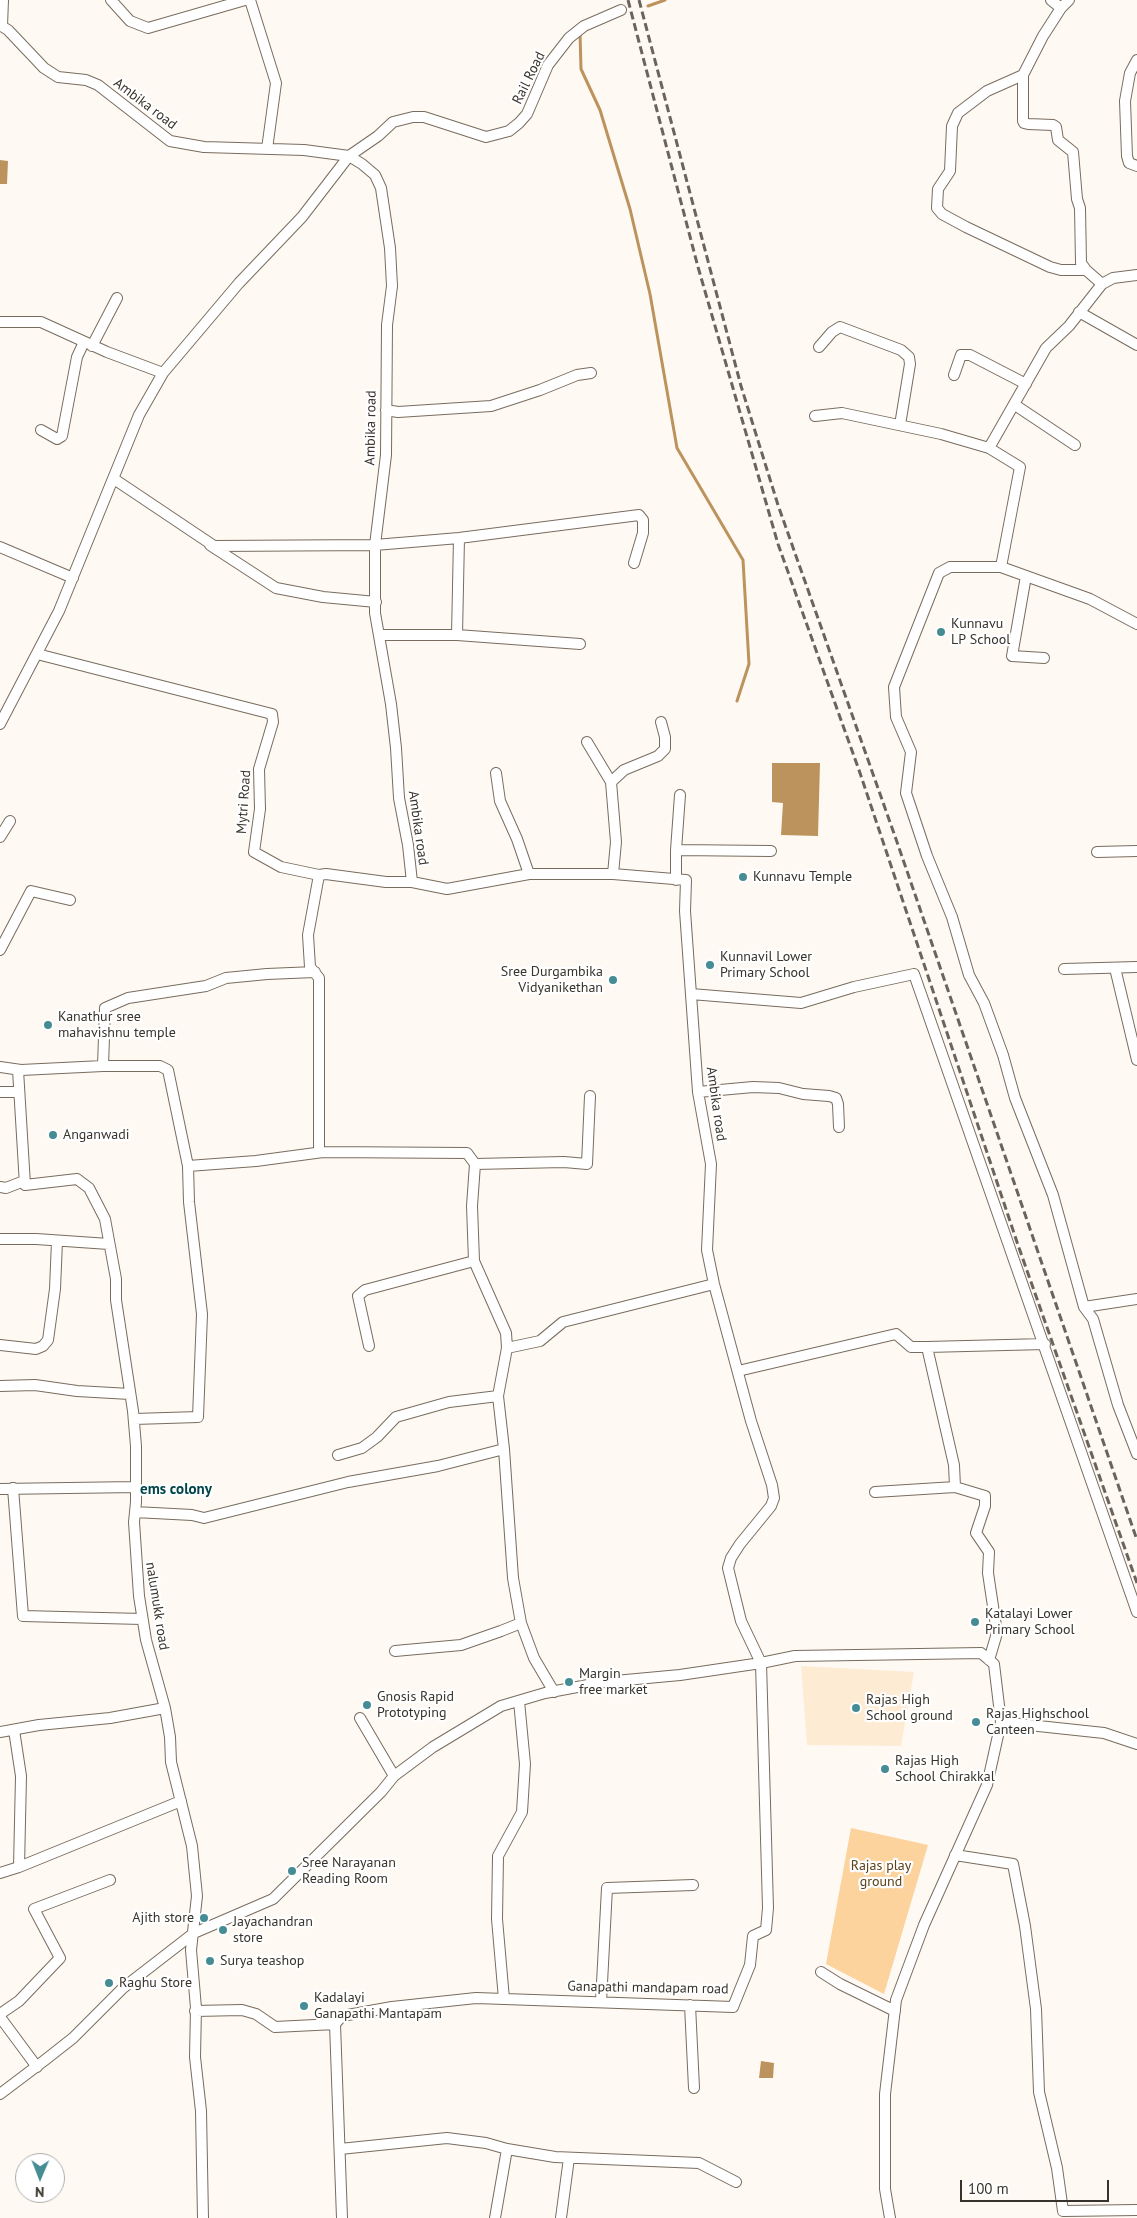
<!DOCTYPE html>
<style>
body{margin:0}
#map{position:relative;width:1137px;height:2218px;overflow:hidden;background:#fff9f3;font-family:"PT Sans",sans-serif}
canvas{display:block}
.north{position:absolute;left:15px;top:2153px;width:50px;height:50px;box-sizing:border-box;background:#fff;border:1px solid #afadab;border-radius:50%;rotate:181deg;font-size:14px;font-weight:700;line-height:20px;text-align:center;color:#38332c}
.north::after{content:'';display:block;margin:auto;width:18px;height:22px;background:#458c95;clip-path:polygon(50% 0,100% 100%,50% 72%,0 100%)}
.scale{position:absolute;left:960px;top:2180px;width:149px;height:22px;box-sizing:border-box;border:2px solid #38332c;border-top:0;padding-left:6px;font-size:15px;line-height:18px;white-space:nowrap;color:#38332c;-webkit-text-stroke:4px #fff;paint-order:stroke}
</style>
<div id="map">
<canvas width="1137" height="2218"></canvas>
<div class="north">N</div>
<div class="scale">100 m</div>
</div>
<script>
const g = document.querySelector('canvas').getContext('2d');
g.lineJoin = 'round';
function paint(path, color) { g.fillStyle = color; g.fill(path, 'evenodd'); }
const shape = rows => new Path2D(rows.map(r => 'M' + r).join(''));
function strokePath(path, color, width, dash) { g.strokeStyle = color; g.lineWidth = width; g.lineCap = dash ? 'butt' : 'round'; g.setLineDash(dash || []); g.stroke(path); }
function write(font, color, halo, rows, align = 'center') {
  g.font = font + ' "PT Sans",sans-serif'; g.lineWidth = 4.5; g.setLineDash([]); g.textBaseline = 'middle'; g.strokeStyle = halo; g.fillStyle = color; for (const [text, x, y, turn = 0] of rows) {
    g.save(); g.translate(x, y); g.rotate((+turn || 0) * Math.PI / 180); g.textAlign = isNaN(turn) ? turn : align; if (halo) g.strokeText(text, 0, 0); g.fillText(text, 0, 0); g.restore();
  }
}
const built = shape([
 [801,1666,914,1672,901,1746,807,1745]
]);
const green = shape([
 [851,1828,928,1845,884,1994,826,1964]
]);
const water = shape([
 [0,160,8,161,7,184,0,184],
 [772,763,820,763,818,836,781,835,783,803,772,802],
 [761,2061,774,2063,773,2078,759,2078]
]);
const stream = shape([
 [648,6,665,0],
 [580,33,581,69,600,110,630,209,650,294,677,448,743,560,749,664,737,701]
]);
const minor = shape([
 [111,0,130,21,148,28,245,0],
 [250,0,276,83,267,149],
 [1051,0,1061,8],
 [1069,0,1061,8,1043,36,1023,75,1023,121,1024,123,1028,124,1053,125,1056,127,1058,140,1073,152,1077,199,1080,208,1081,263,1086,270,1102,284],
 [0,25,8,30,44,68,58,77,86,80,98,85,170,141,204,147,304,150,349,156,362,164,375,175,381,188,390,248,392,286,387,325,386,455,375,545,375,613,391,704,396,748,399,798,408,845,412,882,447,889,529,874,613,874,686,880,685,911,698,1092,711,1164,707,1250,714,1284,751,1421,772,1485,774,1498,771,1506,740,1544,731,1558,728,1568,741,1621,761,1663,768,1908,766,1930,753,1936,750,1965,733,2007,476,1998,392,2007,342,2016,335,2024],
 [2,26,3,0],
 [1137,60,1130,73,1125,101,1127,156,1129,163,1137,166],
 [1023,75,987,91,958,113,952,126,950,171,938,189,937,208,942,214,966,227,1050,267,1061,270,1086,270],
 [1079,312,1137,345],
 [0,322,41,322,107,352,163,373],
 [92,346,117,298],
 [819,347,832,332,840,327,901,350,909,357,910,364,900,425],
 [954,375,961,355,970,355,1026,384],
 [1015,405,1075,445],
 [386,410,398,412,491,406,540,390,577,375,591,373],
 [815,416,842,413,941,434,989,448,1046,348,1069,326,1102,284,1113,278,1137,275],
 [41,430,57,439,62,436,77,357,84,342],
 [989,448,1020,467,1001,567],
 [114,479,214,546,375,545,459,538,639,515,643,520,643,533,634,563],
 [210,545,276,588,323,597,376,602],
 [0,547,73,578],
 [1026,576,1012,656,1044,658],
 [1137,624,1090,599,1001,567,950,567,939,573,894,687,896,717,911,752,906,793,927,856,952,917,969,975,984,1003,1003,1055,1015,1098,1053,1195,1084,1307,1093,1319,1118,1405,1137,1454],
 [379,635,457,635,580,644],
 [457,635,459,538],
 [37,654,272,714,273,722,259,769,260,809,254,852,281,867,319,875,326,874,386,882,412,882],
 [0,724,59,611,139,415,163,373,239,283,302,217,349,156,378,136,393,122,413,117,424,117,486,137,509,131,519,123,527,114,548,65,569,38,584,26,621,10],
 [587,742,611,782,616,842,613,874],
 [496,773,500,801,517,839,529,874],
 [611,782,624,770,658,756,665,749,665,737,661,722],
 [0,837,10,821],
 [676,850,680,795],
 [1097,852,1137,851],
 [319,875,308,935,310,967,319,978,319,1152],
 [676,880,676,850,771,851],
 [0,950,31,891,70,900],
 [1115,968,1137,1060],
 [1064,969,1137,967],
 [691,994,801,1003,854,987,914,974,1137,1612],
 [103,1066,105,1008,128,998,206,986,226,978,267,974,315,972],
 [0,1067,21,1070,103,1066,160,1066,168,1070,188,1166,189,1202,202,1314,198,1417,134,1419],
 [18,1070,25,1185,77,1179,89,1188,105,1219,116,1279,116,1300,133,1411,136,1446,136,1502,134,1522,139,1596,146,1640,165,1708,170,1737,171,1762,192,1846,197,1896,191,1950,196,2008,195,2057,201,2111,203,2218],
 [0,1092,19,1092],
 [698,1092,753,1087,779,1088,803,1094,829,1096,836,1098,838,1104,839,1127],
 [475,1164,472,1206,474,1261,506,1333,507,1348,498,1396,504,1449],
 [188,1166,256,1161,323,1152,467,1153,475,1164,564,1162,587,1164,590,1096],
 [0,1187,6,1188,24,1181],
 [0,1239,36,1239,109,1244],
 [1084,1307,1137,1299],
 [0,1345,36,1349,43,1346,48,1340,55,1289,57,1241],
 [369,1346,358,1296,365,1290,474,1261],
 [927,1347,1045,1344],
 [507,1348,540,1341,563,1322,714,1284],
 [738,1371,896,1334,911,1347,927,1347,954,1465,955,1487],
 [0,1386,35,1385,77,1391,130,1394],
 [338,1455,362,1448,377,1437,396,1417,449,1402,498,1396],
 [13,1488,23,1616,142,1619],
 [0,1489,136,1487],
 [875,1492,955,1487,985,1496,985,1506,976,1533,989,1552,988,1573,997,1633,989,1660],
 [135,1512,192,1515,204,1518,348,1482,438,1466,504,1449,513,1578,521,1623,534,1658,554,1692],
 [395,1651,461,1645,501,1631,521,1623],
 [360,1718,394,1776],
 [1001,1722,1104,1733,1137,1744],
 [14,1730,21,1776,19,1867,181,1801],
 [0,1732,39,1725,110,1718,165,1708],
 [955,1855,1013,1864,1025,1926,1036,2009,1039,2092,1057,2168,1063,2211,1137,2210],
 [0,1873,19,1867],
 [821,1972,840,1984,895,2011],
 [504,1999,497,1919,498,1856,522,1812,525,1764,519,1701],
 [601,2002,607,1888,693,1885],
 [690,2005,694,2088],
 [195,2011,242,2010,256,2014,275,2027,335,2024,342,2218],
 [0,2014,19,2001,60,1958,34,1909,110,1880],
 [0,2017,37,2067],
 [0,2094,45,2060,73,2038,123,1988,194,1933,273,1899,381,1792,394,1776,433,1747,501,1706,545,1693,604,1682,680,1675,761,1663,795,1656,981,1653,994,1664,1001,1722,987,1785,924,1925,896,2000,885,2094,885,2189,890,2218],
 [340,2149,447,2138,486,2143,507,2149,495,2218],
 [507,2149,555,2157,699,2163,736,2182],
 [561,2218,569,2158]
]);
const rail = shape([
 [628,0,698,267,778,544,860,773,1018,1245,1137,1583],
 [639,0,741,386,778,505,897,842,1137,1540]
]);
const markers = [
 [941,632,5,"#458c95"],
 [743,877,5,"#458c95"],
 [710,965,5,"#458c95"],
 [613,980,5,"#458c95"],
 [48,1025,5,"#458c95"],
 [53,1135,5,"#458c95"],
 [975,1622,5,"#458c95"],
 [569,1682,5,"#458c95"],
 [367,1705,5,"#458c95"],
 [856,1708,5,"#458c95"],
 [976,1722,5,"#458c95"],
 [885,1769,5,"#458c95"],
 [292,1871,5,"#458c95"],
 [204,1918,5,"#458c95"],
 [223,1930,5,"#458c95"],
 [210,1961,5,"#458c95"],
 [109,1983,5,"#458c95"],
 [304,2006,5,"#458c95"]
];
const streetNames = [
 ["Rail Road",529,78,-64],
 ["Ambika road",145,104,37],
 ["Ambika road",371,428,-89],
 ["Mytri Road",244,802,-86],
 ["Ambika road",418,828,82],
 ["Ambika road",716,1104,82],
 ["nalumukk road",157,1606,81],
 ["Ganapathi mandapam road",648,1988,1]
];
const poiNames = [
 ["Kunnavu",951,624],
 ["LP School",951,640],
 ["Kunnavu Temple",753,877],
 ["Kunnavil Lower",720,957],
 ["Primary School",720,973],
 ["Sree Durgambika",603,972,"right"],
 ["Vidyanikethan",603,988,"right"],
 ["Kanathur sree",58,1017],
 ["mahavishnu temple",58,1033],
 ["Anganwadi",63,1135],
 ["Katalayi Lower",985,1614],
 ["Primary School",985,1630],
 ["Margin",579,1674],
 ["free market",579,1690],
 ["Gnosis Rapid",377,1697],
 ["Prototyping",377,1713],
 ["Rajas High",866,1700],
 ["School ground",866,1716],
 ["Rajas Highschool",986,1714],
 ["Canteen",986,1730],
 ["Rajas High",895,1761],
 ["School Chirakkal",895,1777],
 ["Sree Narayanan",302,1863],
 ["Reading Room",302,1879],
 ["Ajith store",194,1918,"right"],
 ["Jayachandran",233,1922],
 ["store",233,1938],
 ["Surya teashop",220,1961],
 ["Raghu Store",119,1983],
 ["Kadalayi",314,1998],
 ["Ganapathi Mantapam",314,2014]
];
const parkNames = [
 ["Rajas play",881,1866],
 ["ground",881,1882]
];
const neighbourhoodNames = [
 ["ems colony",176,1490]
];
paint(built, '#fdebd4');
paint(green, '#fcd29d');
paint(water, '#bc935d');
strokePath(stream, '#bc935d', 3);
strokePath(minor, '#786c5e', 12);
strokePath(minor, '#fff', 10);
strokePath(rail, '#69645d', 3, [8, 4]);
for (const [x, y, r, color] of markers) { const dot = new Path2D(); dot.arc(x, y, r, 0, 2 * Math.PI); g.fillStyle = color; g.fill(dot); strokePath(dot, '#fff', 2); }
write('14px', '#38332c', '#fff', streetNames);
write('14px', '#38332c', '#fff', poiNames, 'left');
write('14px', '#5e4016', '#fff', parkNames);
write('bold 15px', '#01444a', '#fff', neighbourhoodNames);
</script>
